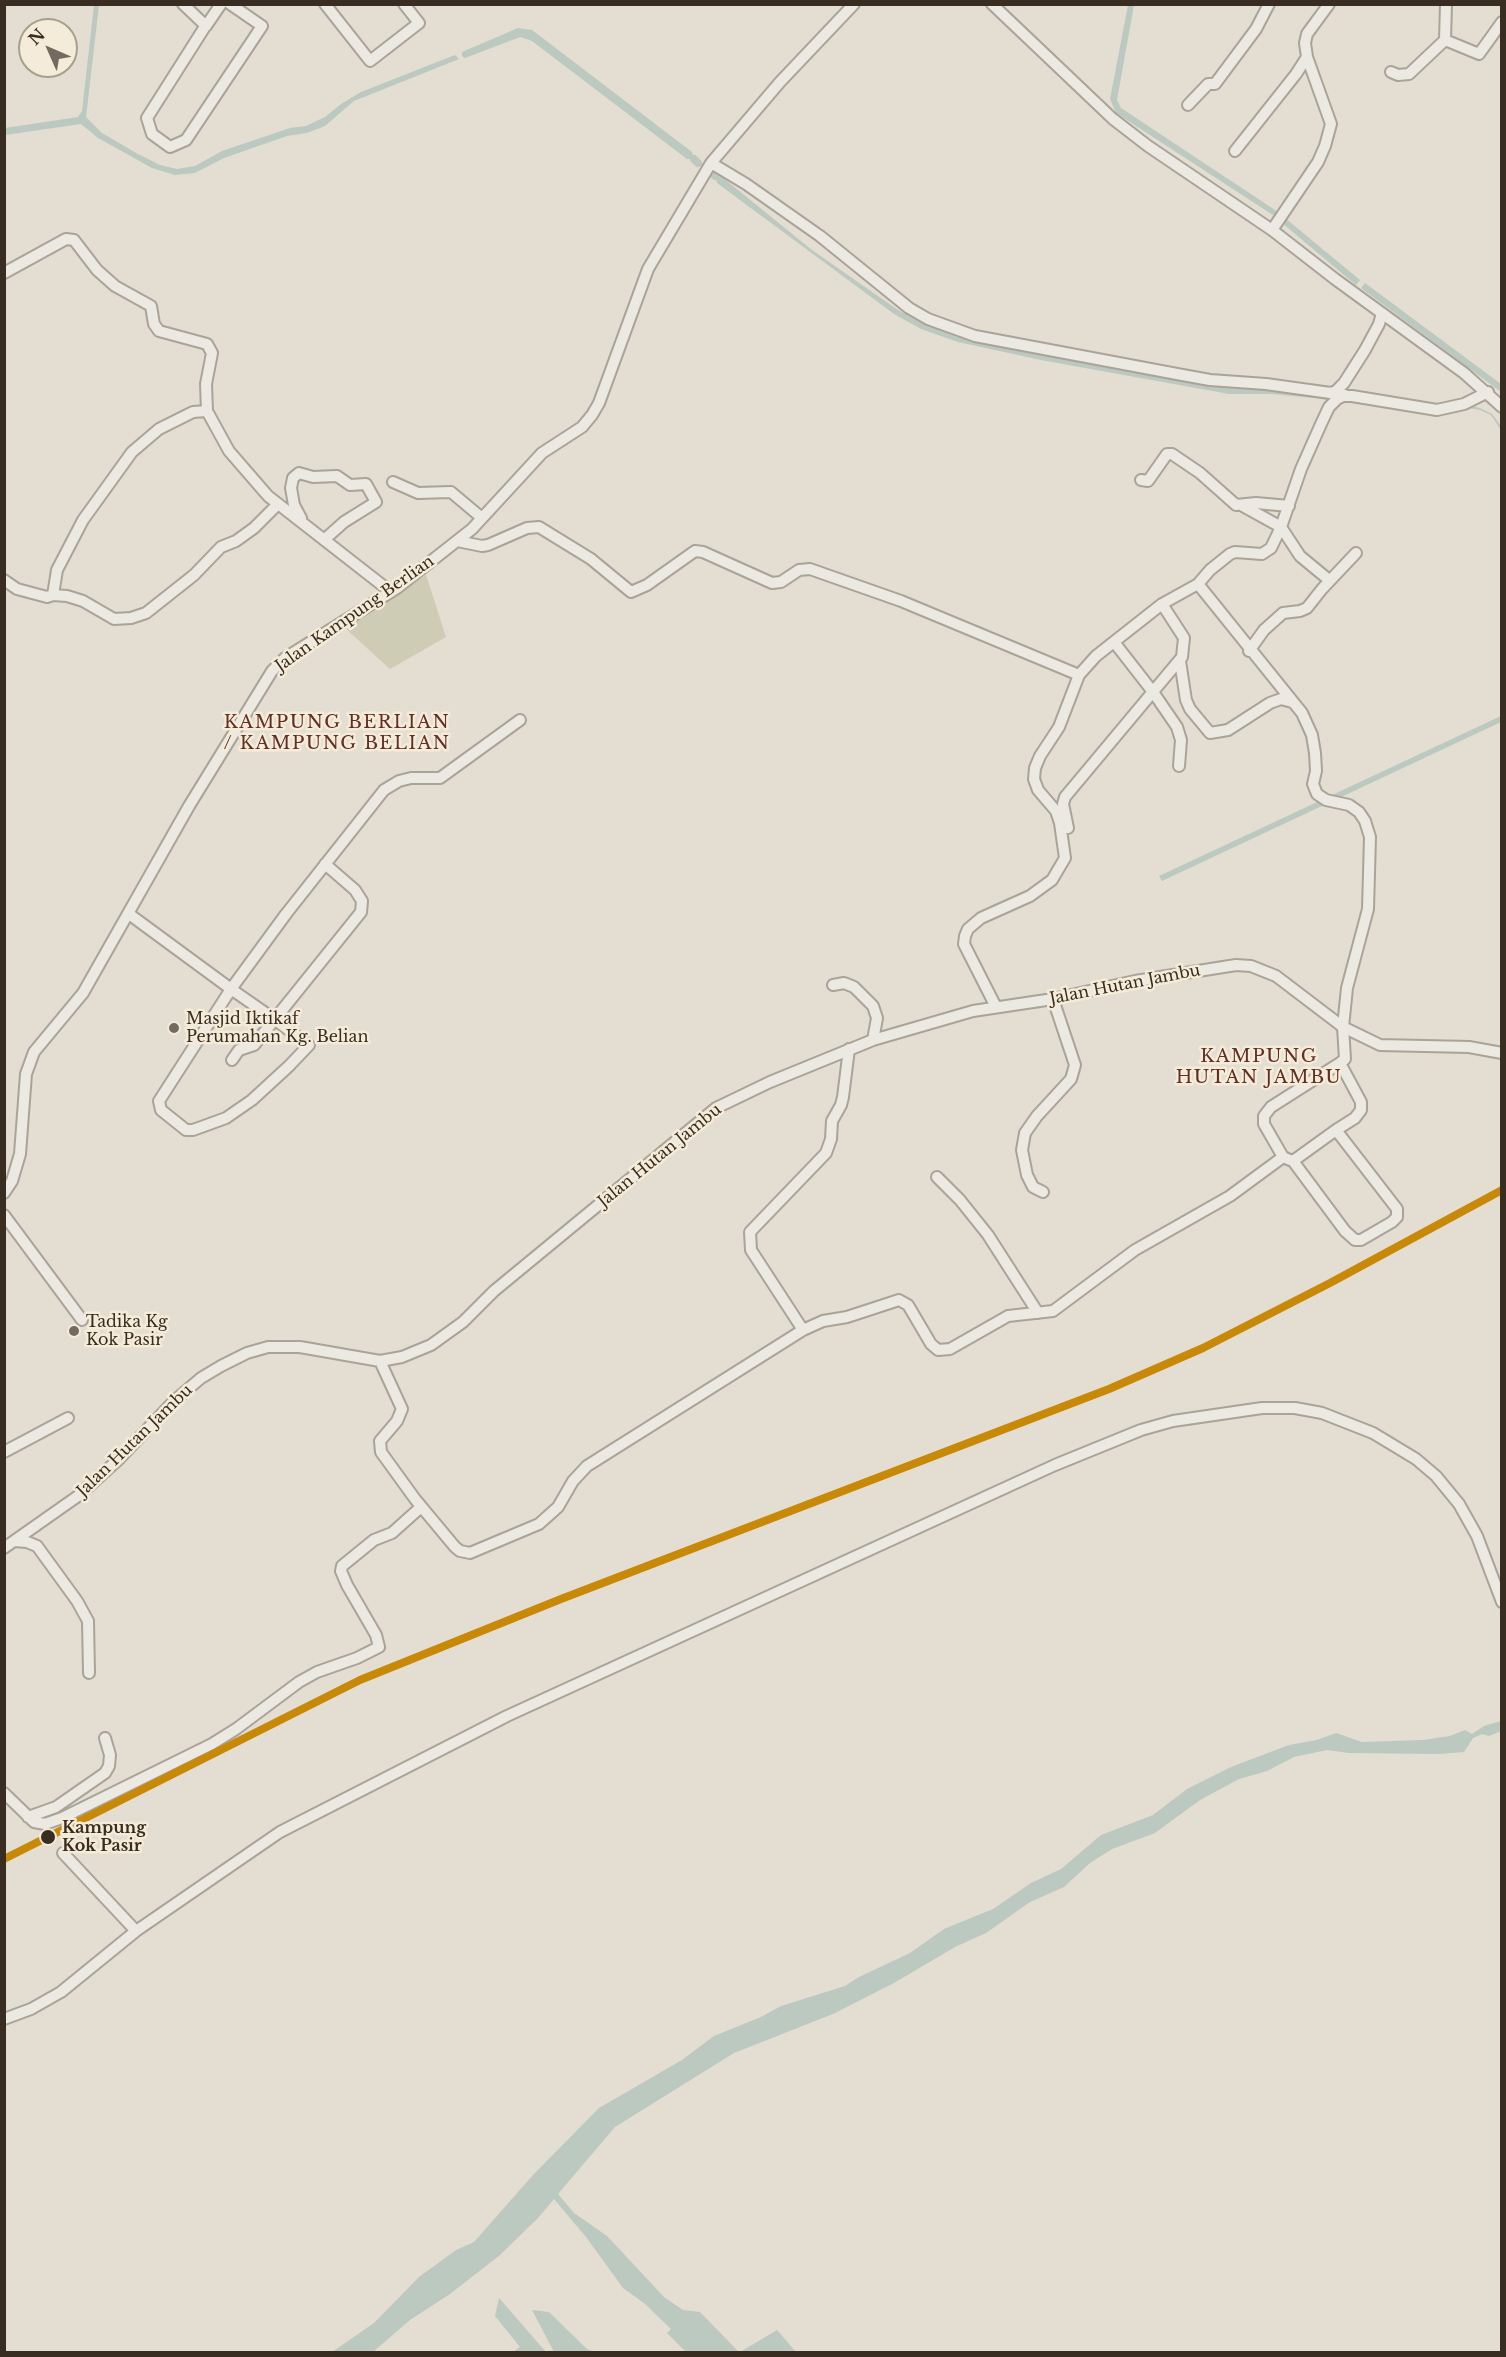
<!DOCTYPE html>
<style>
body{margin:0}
#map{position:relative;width:1506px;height:2357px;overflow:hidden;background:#e4ddd1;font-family:"Libre Baskerville",serif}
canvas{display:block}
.frame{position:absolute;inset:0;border:6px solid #392c21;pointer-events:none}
.north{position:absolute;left:18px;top:18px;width:60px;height:60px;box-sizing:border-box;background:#f4ebd8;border:2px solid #a99f8f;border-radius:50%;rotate:315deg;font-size:16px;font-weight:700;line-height:24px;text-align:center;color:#392c21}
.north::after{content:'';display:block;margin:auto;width:21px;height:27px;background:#756a5f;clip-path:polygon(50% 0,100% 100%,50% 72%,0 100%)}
</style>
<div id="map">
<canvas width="1506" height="2357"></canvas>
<div class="frame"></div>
<div class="north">N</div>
</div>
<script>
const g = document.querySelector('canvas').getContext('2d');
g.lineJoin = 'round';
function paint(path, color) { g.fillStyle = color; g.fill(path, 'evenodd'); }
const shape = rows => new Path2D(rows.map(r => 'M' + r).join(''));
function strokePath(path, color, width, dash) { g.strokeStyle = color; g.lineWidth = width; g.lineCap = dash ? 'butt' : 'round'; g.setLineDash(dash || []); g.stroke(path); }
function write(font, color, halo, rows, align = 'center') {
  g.font = font + ' "Libre Baskerville",serif'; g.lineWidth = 5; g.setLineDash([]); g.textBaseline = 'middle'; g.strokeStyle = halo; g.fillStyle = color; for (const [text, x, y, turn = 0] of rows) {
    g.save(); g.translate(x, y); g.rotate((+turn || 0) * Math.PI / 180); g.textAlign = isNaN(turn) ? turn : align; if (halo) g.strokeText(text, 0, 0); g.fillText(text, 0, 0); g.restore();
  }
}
const cemetery = shape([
 [426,575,446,637,390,669,344,627]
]);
const water = shape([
 [94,5,99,5,86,117,102,133,138,154,160,165,177,169,195,166,222,151,290,128,306,126,325,117,341,104,361,92,455,55,459,59,354,101,325,126,307,133,287,136,224,158,195,173,175,175,152,168,98,138,81,124,5,135,5,128,78,117,82,111],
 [1128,5,1134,5,1117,100,1121,108,1278,212,1276,217,1116,113,1110,99],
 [518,28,532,30,692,152,694,159,687,159,532,41,520,37,465,58,462,56,462,52],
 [715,176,722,177,812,250,898,310,920,322,957,337,1043,354,1411,410,1469,405,1480,408,1492,414,1501,426,1501,430,1491,415,1480,410,1468,408,1442,415,1314,398,1272,394,1229,394,1041,360,958,342,921,329,894,314,717,183],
 [1285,218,1360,280,1356,285,1282,223],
 [1365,283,1501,384,1501,392,1361,288],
 [1501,716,1501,722,1162,881,1159,876],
 [1501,1721,1501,1731,1489,1736,1482,1734,1473,1738,1464,1752,1439,1754,1349,1753,1327,1750,1294,1757,1267,1771,1239,1779,1200,1800,1155,1833,1112,1849,1090,1863,1064,1887,1030,1902,986,1933,955,1947,894,1983,833,2014,734,2053,615,2127,558,2194,574,2213,607,2236,664,2297,683,2310,700,2312,739,2352,686,2352,667,2333,671,2329,644,2303,623,2288,586,2237,554,2199,538,2218,500,2255,450,2294,410,2320,373,2352,332,2352,374,2323,419,2277,456,2250,474,2242,533,2175,599,2108,682,2060,714,2036,761,2017,781,2006,845,1986,859,1977,910,1953,944,1929,993,1909,1031,1883,1061,1869,1101,1835,1153,1815,1187,1789,1231,1767,1289,1745,1317,1740,1336,1733,1362,1742,1423,1740,1450,1736,1465,1730,1472,1734,1484,1726],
 [499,2298,546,2352,513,2352,520,2347,495,2316],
 [532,2310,549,2312,587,2349,594,2352,554,2352],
 [777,2330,796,2352,739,2352,740,2352]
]);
const canal = shape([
 [694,159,698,163],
 [710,172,715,176]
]);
const minor = shape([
 [183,4,206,26,221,4],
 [325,4,370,61,419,23,404,4],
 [992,4,1113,119,1148,146,1272,230,1335,279,1464,373,1502,407],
 [206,25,147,118,152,134,170,147,186,140,262,26,230,4],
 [1445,40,1479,54,1502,22],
 [1391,72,1398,75,1409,74,1445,40,1446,4],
 [1188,105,1208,84,1215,84,1256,29,1269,4],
 [1235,151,1296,74,1307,57,1305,43,1307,34,1329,4],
 [711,163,746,184,820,236,909,308,928,319,975,336,1177,374,1210,380,1266,384,1345,395],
 [1272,230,1318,162,1325,146,1331,124,1307,57],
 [4,273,66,239,74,240,97,270,115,286,151,306,154,324,159,331,207,344,212,353,206,384,207,411,229,451,268,496,391,592],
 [1329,393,1335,392,1344,383,1365,350,1379,324,1382,313],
 [1141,480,1148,481,1167,454,1172,454,1200,473,1236,505,1256,503,1289,506],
 [393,482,418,493,451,492,482,518],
 [1243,506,1281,527,1300,556,1329,580],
 [301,518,294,505,291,488,293,478,299,473,313,477,337,476,350,485,366,484,376,502,344,522,325,539],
 [457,541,482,546,488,545,527,528,539,527,591,559,631,592,647,585,695,551,703,552,772,583,781,582,799,570,810,569,901,601,1079,675],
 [4,580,17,589,47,597,53,595,57,570,83,520,132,452,159,429,193,412,207,411],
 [1198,584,1302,713,1312,735,1315,753,1316,771,1313,784,1317,794,1326,800,1349,805,1359,812,1365,821,1370,837,1368,909,1347,988,1343,1027,1345,1059,1340,1063,1361,1102,1361,1110,1355,1118,1336,1130,1293,1161,1345,1231,1355,1240,1361,1240,1392,1222,1397,1217,1397,1209,1336,1130],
 [53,595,67,596,83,601,114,619,131,618,146,613,194,575,221,547,236,541,254,528,278,504],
 [1114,642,1153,692,1177,727,1181,740,1179,766],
 [1249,651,1264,630,1283,613,1300,611,1307,608,1322,589,1356,553],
 [1180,661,1186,700,1190,709,1210,733,1228,730,1270,703,1281,699,1292,702],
 [1068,828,1063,804,1065,797,1182,657,1184,638,1162,604],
 [129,914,231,989,274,1019,309,1045,289,1066,252,1100,226,1118,193,1130,186,1130,161,1110,159,1101,231,989,286,914,384,790,399,781,411,778,440,778,520,720],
 [833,985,844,983,854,987,873,1006,877,1018,873,1040],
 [996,1007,964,944,965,936,968,929,981,918,1030,896,1052,880,1065,858,1060,823,1056,811,1038,790,1034,779,1035,768,1040,756,1059,727,1079,675,1096,656,1162,604,1198,584,1210,570,1230,554,1235,552,1262,554,1271,548,1281,527,1301,469,1321,424,1329,407,1337,399,1343,396,1352,396,1437,410,1464,404,1488,392],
 [232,1060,239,1050,254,1045,361,912,362,901,355,890,325,864],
 [1290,1160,1283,1157,1264,1124,1264,1116,1271,1107,1340,1063],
 [937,1177,960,1200,988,1235,1038,1313],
 [1043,1192,1033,1187,1027,1175,1022,1150,1025,1133,1037,1116,1071,1079,1075,1065,1053,999],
 [4,1193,12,1181,20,1154,26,1074,34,1052,83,993,189,806,272,671,285,658,397,588,472,529,542,453,582,427,592,415,599,403,648,269,711,163,780,82,854,4],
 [4,1215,82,1320],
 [803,1330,751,1250,750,1232,826,1153,831,1139,832,1121,841,1105,843,1097,849,1049],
 [380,1361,402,1409,397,1421,380,1441,381,1452,415,1499,455,1547,460,1551,470,1553,539,1524,558,1507,573,1481,587,1466,803,1330,823,1321,847,1317,899,1300,908,1305,931,1344,938,1350,950,1349,1008,1316,1053,1311,1135,1250,1230,1196,1283,1157],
 [4,1452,68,1418],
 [14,1541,27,1542,37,1546,77,1601,88,1621,89,1673],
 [4,1548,78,1496,119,1459,174,1401,201,1378,221,1366,247,1353,268,1347,300,1347,380,1361,402,1357,431,1345,463,1322,494,1291,716,1108,770,1082,873,1040,973,1011,1053,999,1135,981,1236,965,1251,966,1276,976,1343,1027,1380,1045,1469,1047,1502,1053],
 [4,1793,34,1822,45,1824,62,1818,212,1744,236,1729,299,1682,317,1672,357,1658,379,1647,376,1635,347,1585,341,1571,342,1566,374,1540,392,1533,421,1507],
 [28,1817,56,1807,105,1773,109,1766,110,1755,105,1738],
 [63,1853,136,1931,280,1832,507,1716,1055,1465,1141,1430,1173,1421,1262,1408,1295,1408,1322,1413,1373,1433,1416,1459,1436,1476,1459,1504,1477,1536,1502,1602],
 [4,2019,31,2009,61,1992,136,1931]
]);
const rail1 = shape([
 [4,1859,360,1680,561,1599,1109,1389,1203,1348,1330,1283,1502,1190]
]);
const markers = [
 [174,1028,6,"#756a5f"],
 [74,1331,6,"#756a5f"],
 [48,1837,8,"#392c21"]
];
const streetNames = [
 ["Jalan Kampung Berlian",355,614,-35],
 ["Jalan Hutan Jambu",1125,985,-11],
 ["Jalan Hutan Jambu",660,1156,-39],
 ["Jalan Hutan Jambu",135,1441,-44]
];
const poiNames = [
 ["Masjid Iktikaf",186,1019],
 ["Perumahan Kg. Belian",186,1037],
 ["Tadika Kg",86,1322],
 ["Kok Pasir",86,1340]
];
const stopNames = [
 ["Kampung",62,1828],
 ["Kok Pasir",62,1846]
];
const neighbourhoodNames = [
 ["KAMPUNG BERLIAN",337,723],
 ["/ KAMPUNG BELIAN",337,744],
 ["KAMPUNG",1259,1057],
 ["HUTAN JAMBU",1259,1078]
];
paint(cemetery, '#ceccb4');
paint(water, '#bbc9c0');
strokePath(canal, '#bbc9c0', 8);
strokePath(minor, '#aaa399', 14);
strokePath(minor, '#ece9e2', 10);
strokePath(rail1, '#c88808', 8);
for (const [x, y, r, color] of markers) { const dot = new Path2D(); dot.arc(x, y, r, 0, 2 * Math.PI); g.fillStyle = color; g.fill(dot); strokePath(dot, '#f4ebd8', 2); }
write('16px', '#392c21', '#f4ebd8', streetNames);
write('16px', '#392c21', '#f4ebd8', poiNames, 'left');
write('bold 16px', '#392c21', '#f4ebd8', stopNames, 'left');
g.letterSpacing = '1.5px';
write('18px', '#622f24', '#f4ebd8', neighbourhoodNames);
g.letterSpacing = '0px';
</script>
